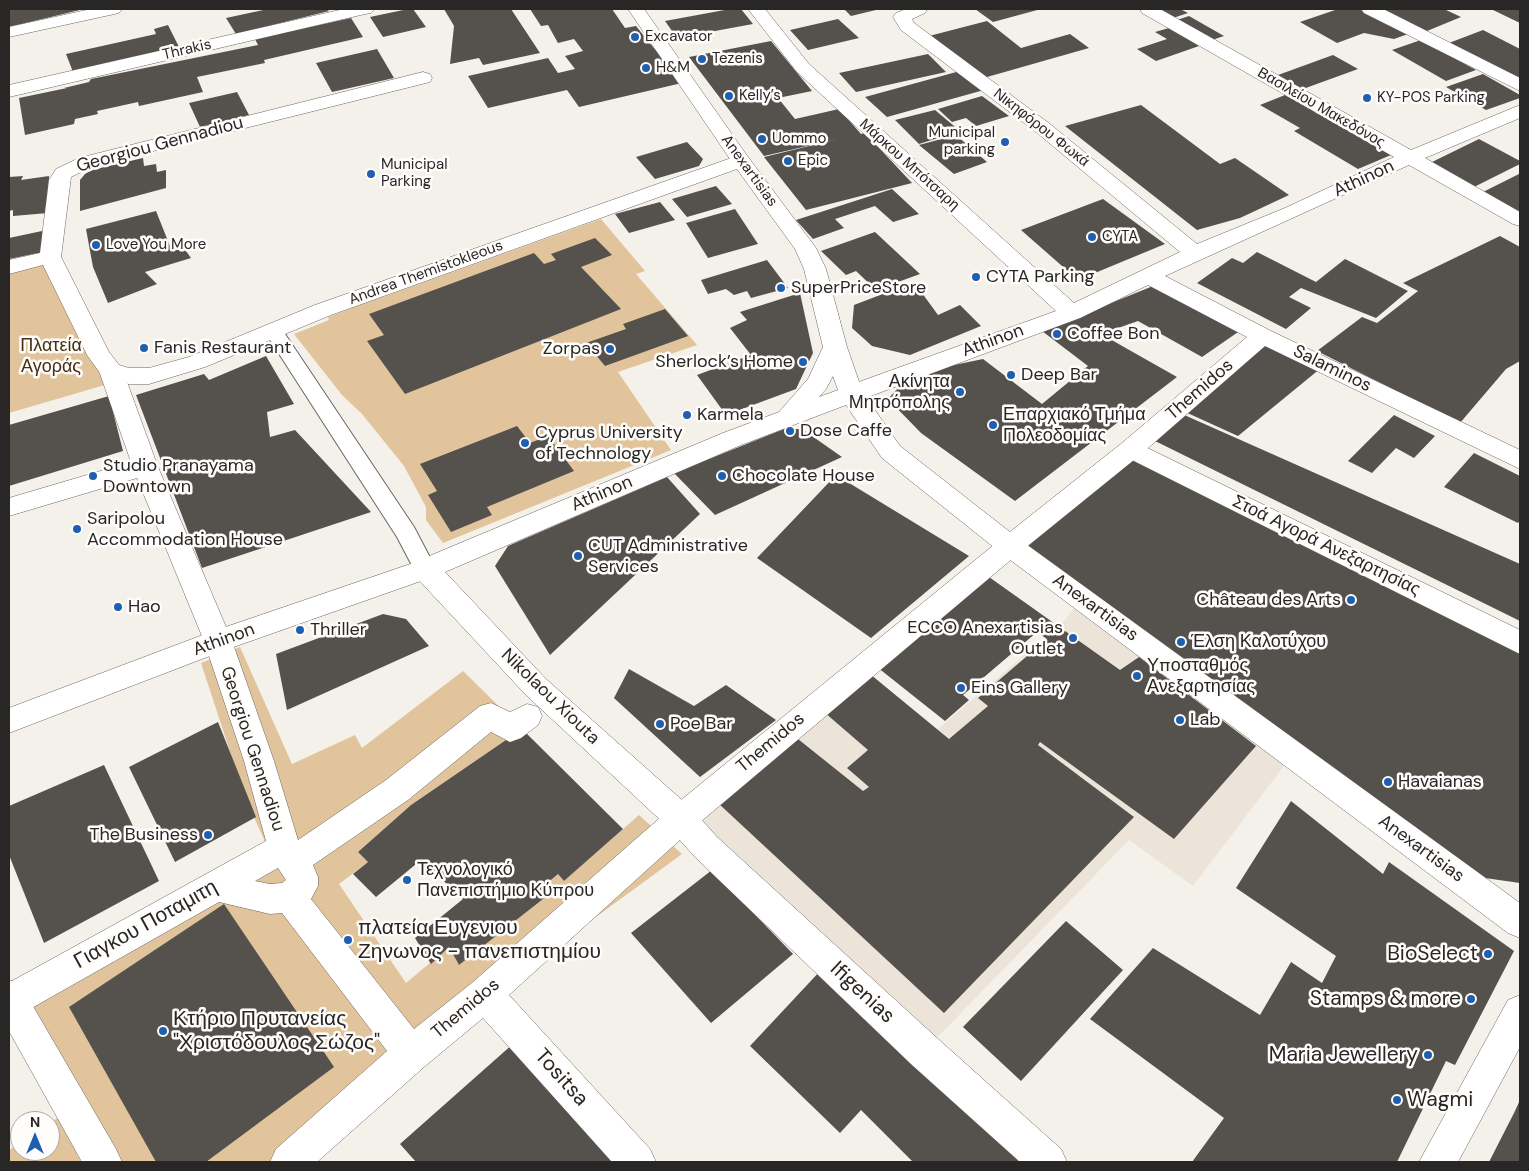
<!DOCTYPE html>
<meta charset="utf-8">
<style>
body{margin:0}
#map{position:relative;width:1529px;height:1171px;overflow:hidden;background:#f4f0ea;font-family:"DM Sans",sans-serif}
canvas{display:block}
.frame{position:absolute;inset:0;border:10px solid #282725;pointer-events:none}
.north{position:absolute;left:10px;top:1111px;width:50px;height:50px;box-sizing:border-box;background:#fffdfb;border:1px solid #a9a7a5;border-radius:50%;rotate:0deg;font-size:14px;font-weight:700;line-height:20px;text-align:center;color:#282725}
.north::after{content:'';display:block;margin:auto;width:18px;height:22px;background:#205fb0;clip-path:polygon(50% 0,100% 100%,50% 72%,0 100%)}
</style>
<div id="map">
<canvas width="1529" height="1171"></canvas>
<div class="frame"></div>
<div class="north">N</div>
</div>
<script>
const g = document.querySelector('canvas').getContext('2d');
g.lineJoin = 'round';
function paint(path, color) { g.fillStyle = color; g.fill(path, 'evenodd'); }
const shape = rows => new Path2D(rows.map(r => 'M' + r).join(''));
function strokePath(path, color, width, dash) { g.strokeStyle = color; g.lineWidth = width; g.lineCap = dash ? 'butt' : 'round'; g.setLineDash(dash || []); g.stroke(path); }
function write(font, color, halo, rows, align = 'center') {
  g.font = font + ' "DM Sans",sans-serif'; g.lineWidth = 5; g.setLineDash([]); g.textBaseline = 'middle'; g.strokeStyle = halo; g.fillStyle = color; for (const [text, x, y, turn = 0] of rows) {
    g.save(); g.translate(x, y); g.rotate((+turn || 0) * Math.PI / 180); g.textAlign = isNaN(turn) ? turn : align; if (halo) g.strokeText(text, 0, 0); g.fillText(text, 0, 0); g.restore();
  }
}
const built = shape([
 [1082,599,1293,754,1193,886,1129,840,924,1051,681,819,837,688,912,751,1064,621]
]);
const green = shape([
 [601,219,645,271,636,274,697,345,618,372,671,450,443,543,426,520,426,507,404,466,362,414,342,395,294,334,329,320,328,317,360,305],
 [50,257,115,382,9,413,9,267],
 [240,647,292,764,355,735,362,748,463,671,522,729,411,805,358,852,368,862,339,884,406,983,449,947,459,965,551,893,545,885,558,874,564,881,639,815,682,854,570,936,500,1000,309,1162,103,1162,11,1001,9,989,266,844,245,797,201,663],
 [59,1117,81,1162,9,1162,9,1150,20,1143,20,1151,50,1151,50,1123]
]);
const building = shape([
 [9,9,84,9,9,27],
 [268,9,327,9,329,11,236,34,226,18],
 [408,9,413,9,426,27,383,37,370,17],
 [444,9,511,9,540,53,483,65,479,58,450,64,454,26],
 [530,9,612,9,625,28,636,26,682,83,579,107,567,90,488,108,468,76,548,58,558,73,575,69,565,56,583,51,574,39,558,43,548,25,541,26],
 [730,9,741,9,753,24,677,38,665,21],
 [844,9,880,9,851,16],
 [975,9,1041,9,993,22],
 [1157,9,1180,9,1188,13,1173,18],
 [1338,9,1361,9,1408,34,1394,39,1364,33,1337,43,1300,22],
 [1383,9,1444,9,1461,17,1427,31],
 [1495,9,1520,9,1520,23,1493,10],
 [1189,16,1224,36,1209,41,1174,21],
 [351,18,363,37,264,60,265,63,197,77,203,92,139,106,138,102,97,111,98,114,75,119,74,124,25,135,19,98,67,88,64,88,89,82,91,79,258,45,255,39],
 [838,19,859,38,808,50,790,30],
 [987,21,1021,48,1070,34,1089,48,980,79,929,36],
 [168,25,179,47,73,72,66,54,156,34,154,29],
 [1169,28,1199,46,1156,61,1137,49,1167,39,1155,32],
 [1483,30,1520,49,1520,77,1517,78,1449,43],
 [1421,40,1476,70,1446,81,1392,50],
 [771,41,812,91,778,98,795,119,839,109,861,134,865,133,912,183,806,210,764,157,838,139,764,156,689,57],
 [377,49,394,78,332,92,316,63],
 [928,54,946,72,856,92,839,73],
 [1333,55,1358,69,1303,89,1278,75],
 [960,71,984,90,887,117,865,97],
 [1483,74,1520,95,1520,98,1486,110,1446,87],
 [237,92,249,115,200,127,189,103],
 [1285,95,1391,155,1358,169,1294,131,1300,128,1260,105],
 [982,96,1009,116,976,126,966,118,952,122,938,109],
 [1141,105,1220,164,1235,158,1289,195,1240,218,1197,230,1065,126],
 [935,110,960,131,919,144,895,120],
 [956,135,987,162,954,174,919,145],
 [1479,139,1520,161,1520,164,1474,187,1430,163],
 [687,142,703,159,699,166,655,179,636,157],
 [143,158,144,166,156,164,157,172,166,170,166,188,80,211,80,180,85,174,92,170],
 [1519,174,1520,213,1483,192],
 [23,176,21,180,49,176,48,213,13,216,13,210,9,211,9,177],
 [716,186,732,204,687,217,672,199],
 [892,189,919,214,893,222,875,206,835,219,844,228,813,239,796,220],
 [1103,199,1165,244,1078,280,1021,230],
 [660,202,675,220,629,233,615,214],
 [735,209,758,244,708,258,686,223],
 [156,211,170,246,181,244,191,258,145,272,157,284,108,303,93,267,86,229],
 [42,231,43,252,9,259,9,238],
 [875,232,920,274,876,290,856,271,846,275,821,251],
 [1500,236,1520,247,1520,361,1506,369,1460,423,1317,351,1362,317,1377,323,1418,291,1403,283],
 [595,238,612,255,581,267,621,309,405,394,367,341,384,335,369,314,534,253,544,264,556,260,551,254],
 [1257,252,1316,282,1345,259,1408,291,1376,318,1301,288,1289,297,1311,308,1286,329,1197,283,1232,258,1243,263],
 [767,260,788,288,751,298,747,291,734,295,726,289,708,294,701,280],
 [914,282,938,315,960,305,981,326,910,355,872,346,852,328,854,305],
 [1158,284,1241,330,1202,357,1138,321,1101,334,1177,377,1015,501,921,433,888,399,901,385,930,370,983,359,1042,404,1088,366,1042,331],
 [800,293,813,353,796,389,726,415,697,375,751,355,730,328,747,320,740,312],
 [665,309,688,336,605,366,586,343,626,329,623,324],
 [1266,345,1321,368,1238,436,1183,411],
 [266,356,294,404,267,412,270,437,295,430,371,512,202,568,136,395,204,374,209,380],
 [109,396,123,451,9,486,9,425],
 [1182,414,1520,564,1520,621,1151,439],
 [1394,415,1435,436,1414,458,1396,448,1372,473,1348,461],
 [517,426,530,443,548,436,574,471,487,507,492,515,451,532,428,495,437,491,420,464],
 [784,429,802,429,842,457,715,515,674,473],
 [1131,451,1520,648,1520,883,1485,878,1031,552,1025,543],
 [1474,453,1520,476,1520,520,1518,523,1444,487],
 [836,475,969,556,871,638,757,558],
 [667,477,700,514,550,655,495,566,508,546],
 [989,577,1120,670,1139,657,1256,746,1174,839,1040,742,1038,745,1134,817,944,1013,718,803,793,735,863,791,869,787,847,768,868,750,824,712,870,674,949,739,988,706,978,698,1047,639,1037,632,963,695,969,700,945,721,877,667],
 [383,614,406,619,429,646,287,710,276,654],
 [629,669,694,706,726,685,776,720,700,777,614,698],
 [218,722,256,817,175,862,129,767],
 [522,729,623,829,564,881,558,874,545,885,552,892,459,965,449,947,431,964,415,938,463,899,421,860,376,897,353,874,368,862,358,852,411,805],
 [104,765,159,881,44,943,9,855,9,806],
 [1291,801,1383,874,1389,862,1514,951,1455,1065,1446,1061,1397,1162,1192,1162,1224,1118,1090,1019,1153,948,1260,1015,1291,962,1322,983,1336,956,1236,888],
 [712,870,793,954,711,1023,631,933],
 [224,904,334,1067,206,1162,156,1162,69,1007],
 [1066,921,1123,970,1021,1081,963,1027],
 [822,969,917,1051,1034,1162,913,1162,861,1110,840,1133,750,1046],
 [514,1043,621,1162,416,1162,400,1144],
 [1520,1100,1520,1162,1489,1162,1514,1113]
]);
const service = shape([
 [274,326,281,328,414,527,436,569,433,575,425,577,417,575,397,537,265,332,267,328,274,326]
]);
const pedestrian = shape([
 [111,363,119,365,123,371,158,467,232,641,274,761,298,840,386,780,480,706,491,703,510,712,527,704,538,707,542,716,538,725,521,738,510,742,491,732,408,800,313,865,318,877,318,886,311,899,414,1029,473,982,670,809,681,805,692,809,697,819,692,829,509,995,650,1149,656,1162,612,1162,483,1018,424,1067,317,1162,270,1162,276,1149,387,1051,282,913,270,914,219,902,23,1013,9,1017,9,980,12,981,266,841,244,761,204,641,137,478,9,516,9,498,131,462,99,371,103,365,111,363],
 [278,868,286,880,282,883,270,884,255,881,278,868],
 [1131,440,1520,630,1520,654,1122,455,1118,449,1122,443,1131,440],
 [1520,995,1520,1047,1458,1162,1419,1162,1508,1000,1520,995]
]);
const minor = shape([
 [91,9,122,9,119,13,9,37,9,27,91,9],
 [344,9,374,9,371,13,365,14,9,97,9,85,344,9],
 [748,9,765,9,809,64,1074,303,1180,252,1036,132,901,30,893,17,896,13,906,9,927,9,925,13,912,19,914,23,1050,124,1197,244,1285,208,1394,157,1142,13,1140,9,1160,9,1411,150,1520,105,1520,118,1425,158,1520,212,1520,226,1513,224,1409,165,1165,276,1271,331,1520,450,1520,469,1265,346,1140,455,1019,553,692,829,681,833,670,829,665,819,670,809,1001,539,1122,443,1247,337,1148,285,1080,318,860,400,851,402,842,400,839,394,842,388,1056,311,797,72,748,9],
 [1361,9,1383,9,1520,78,1520,91,1364,13,1361,9],
 [423,72,430,74,432,78,430,82,93,166,71,177,61,257,109,352,119,365,129,368,149,368,189,357,315,305,734,157,741,155,748,157,751,161,748,165,331,315,205,367,149,384,129,384,103,377,87,355,43,265,9,274,9,260,40,253,49,180,56,169,79,158,423,72],
 [425,559,435,562,439,569,435,576,228,649,9,733,9,708,208,633,425,559],
 [11,984,23,989,116,1149,122,1162,82,1162,9,1031,9,985,11,984]
]);
const tertiary = shape([
 [628,9,644,9,748,157,816,248,826,269,847,347,863,393,900,446,1019,539,1520,903,1520,938,1508,933,1001,553,882,458,846,405,741,445,445,572,546,679,692,809,717,837,937,1038,1061,1149,1067,1162,1020,1162,911,1064,695,857,670,829,526,695,415,576,411,569,415,562,723,433,779,412,808,379,823,347,804,269,795,249,734,165,628,9],
 [833,376,838,390,819,397,826,389,833,376]
]);
const markers = [
 [635,37,5,"#205fb0"],
 [702,59,5,"#205fb0"],
 [646,68,5,"#205fb0"],
 [729,96,5,"#205fb0"],
 [1367,98,5,"#205fb0"],
 [762,139,5,"#205fb0"],
 [1005,142,5,"#205fb0"],
 [788,161,5,"#205fb0"],
 [371,174,5,"#205fb0"],
 [1092,237,5,"#205fb0"],
 [96,245,5,"#205fb0"],
 [976,277,5,"#205fb0"],
 [781,288,5,"#205fb0"],
 [1057,334,5,"#205fb0"],
 [144,348,5,"#205fb0"],
 [610,349,5,"#205fb0"],
 [803,362,5,"#205fb0"],
 [1011,375,5,"#205fb0"],
 [960,392,5,"#205fb0"],
 [687,415,5,"#205fb0"],
 [993,425,5,"#205fb0"],
 [790,431,5,"#205fb0"],
 [525,443,5,"#205fb0"],
 [93,476,5,"#205fb0"],
 [722,476,5,"#205fb0"],
 [77,529,5,"#205fb0"],
 [578,556,5,"#205fb0"],
 [1351,600,5,"#205fb0"],
 [118,607,5,"#205fb0"],
 [300,630,5,"#205fb0"],
 [1073,638,5,"#205fb0"],
 [1181,642,5,"#205fb0"],
 [1137,676,5,"#205fb0"],
 [961,688,5,"#205fb0"],
 [1180,720,5,"#205fb0"],
 [660,724,5,"#205fb0"],
 [1388,782,5,"#205fb0"],
 [208,835,5,"#205fb0"],
 [407,880,5,"#205fb0"],
 [348,940,5,"#205fb0"],
 [1488,954,5,"#205fb0"],
 [1471,999,5,"#205fb0"],
 [163,1031,5,"#205fb0"],
 [1428,1055,5,"#205fb0"],
 [1397,1100,5,"#205fb0"]
];
const farPoinames = [
 ["Excavator",645,37],
 ["Tezenis",712,59],
 ["H&M",656,68],
 ["Kelly’s",739,96],
 ["KY-POS Parking",1377,98],
 ["Municipal",995,133,"right"],
 ["parking",995,150,"right"],
 ["Uommo",772,139],
 ["Epic",798,161],
 ["Municipal",381,165],
 ["Parking",381,182],
 ["CYTA",1102,237],
 ["Love You More",106,245]
];
const farStreetnames = [
 ["Thrakis",187,50,-13],
 ["Βασιλείου Μακεδόνος",1321,108,30],
 ["Νικηφόρου Φωκά",1041,128,38],
 ["Μάρκου Μπότσαρη",909,165,42],
 ["Anexartisias",749,171,54],
 ["Andrea Themistokleous",426,273,-20]
];
const streetNames = [
 ["Georgiou Gennadiou",160,145,-15],
 ["Athinon",1364,179,-25],
 ["Athinon",993,341,-20],
 ["Salaminos",1332,369,26],
 ["Themidos",1200,390,-41],
 ["Athinon",602,494,-23],
 ["Στοά Αγορά Ανεξαρτησίας",1326,546,26],
 ["Anexartisias",1095,608,36],
 ["Athinon",224,640,-20],
 ["Nikolaou Xiouta",550,697,44],
 ["Themidos",771,743,-40],
 ["Georgiou Gennadiou",252,749,72],
 ["Anexartisias",1421,849,36],
 ["Themidos",466,1009,-40]
];
const poiNames = [
 ["CYTA Parking",986,277],
 ["SuperPriceStore",791,288],
 ["Coffee Bon",1067,334],
 ["Fanis Restaurant",154,348],
 ["Zorpas",600,349,"right"],
 ["Sherlock’s Home",793,362,"right"],
 ["Deep Bar",1021,375],
 ["Ακίνητα",950,382,"right"],
 ["Μητρόπολης",950,403,"right"],
 ["Karmela",697,415],
 ["Επαρχιακό Τμήμα",1003,415],
 ["Πολεοδομίας",1003,436],
 ["Dose Caffe",800,431],
 ["Cyprus University",535,433],
 ["of Technology",535,454],
 ["Studio Pranayama",103,466],
 ["Downtown",103,487],
 ["Chocolate House",732,476],
 ["Saripolou",87,519],
 ["Accommodation House",87,540],
 ["CUT Administrative",588,546],
 ["Services",588,567],
 ["Château des Arts",1341,600,"right"],
 ["Hao",128,607],
 ["ECCO Anexartisias",1063,628,"right"],
 ["Outlet",1063,649,"right"],
 ["Thriller",310,630],
 ["Έλση Καλοτύχου",1191,642],
 ["Υποσταθμός",1147,666],
 ["Ανεξαρτησίας",1147,687],
 ["Eins Gallery",971,688],
 ["Lab",1190,720],
 ["Poe Bar",670,724],
 ["Havaianas",1398,782],
 ["The Business",198,835,"right"],
 ["Τεχνολογικό",417,870],
 ["Πανεπιστήμιο Κύπρου",417,891]
];
const parkNames = [
 ["Πλατεία",51,346],
 ["Αγοράς",51,367]
];
const nearStreetnames = [
 ["Γιαγκου Ποταμιτη",146,925,-29],
 ["Ifigenias",862,993,43],
 ["Tositsa",561,1078,48]
];
const nearPoinames = [
 ["πλατεία Ευγενιου",358,928],
 ["Ζηνωνος - πανεπιστημίου",358,952],
 ["BioSelect",1478,954,"right"],
 ["Stamps & more",1461,999,"right"],
 ["Κτήριο Πρυτανείας",173,1019],
 ["\"Χριστόδουλος Σώζος\"",173,1043],
 ["Maria Jewellery",1418,1055,"right"],
 ["Wagmi",1407,1100]
];
paint(built, '#ede4d9');
paint(green, '#e1c49b');
paint(building, '#55514d');
strokePath(service, '#696561', 2);
strokePath(pedestrian, '#696561', 1);
strokePath(minor, '#696561', 1);
strokePath(tertiary, '#696561', 1);
paint(service, '#fff');
paint(pedestrian, '#fff');
paint(minor, '#fff');
paint(tertiary, '#fff');
for (const [x, y, r, color] of markers) { const dot = new Path2D(); dot.arc(x, y, r, 0, 2 * Math.PI); g.fillStyle = color; g.fill(dot); strokePath(dot, '#fffdfb', 2); }
write('15px', '#282725', '#fffdfb', farPoinames, 'left');
write('15px', '#282725', '#fffdfb', farStreetnames);
write('18px', '#282725', '#fffdfb', streetNames);
write('18px', '#282725', '#fffdfb', poiNames, 'left');
write('18px', '#433012', '#fffdfb', parkNames);
write('21px', '#282725', '#fffdfb', nearStreetnames);
write('21px', '#282725', '#fffdfb', nearPoinames, 'left');
</script>
